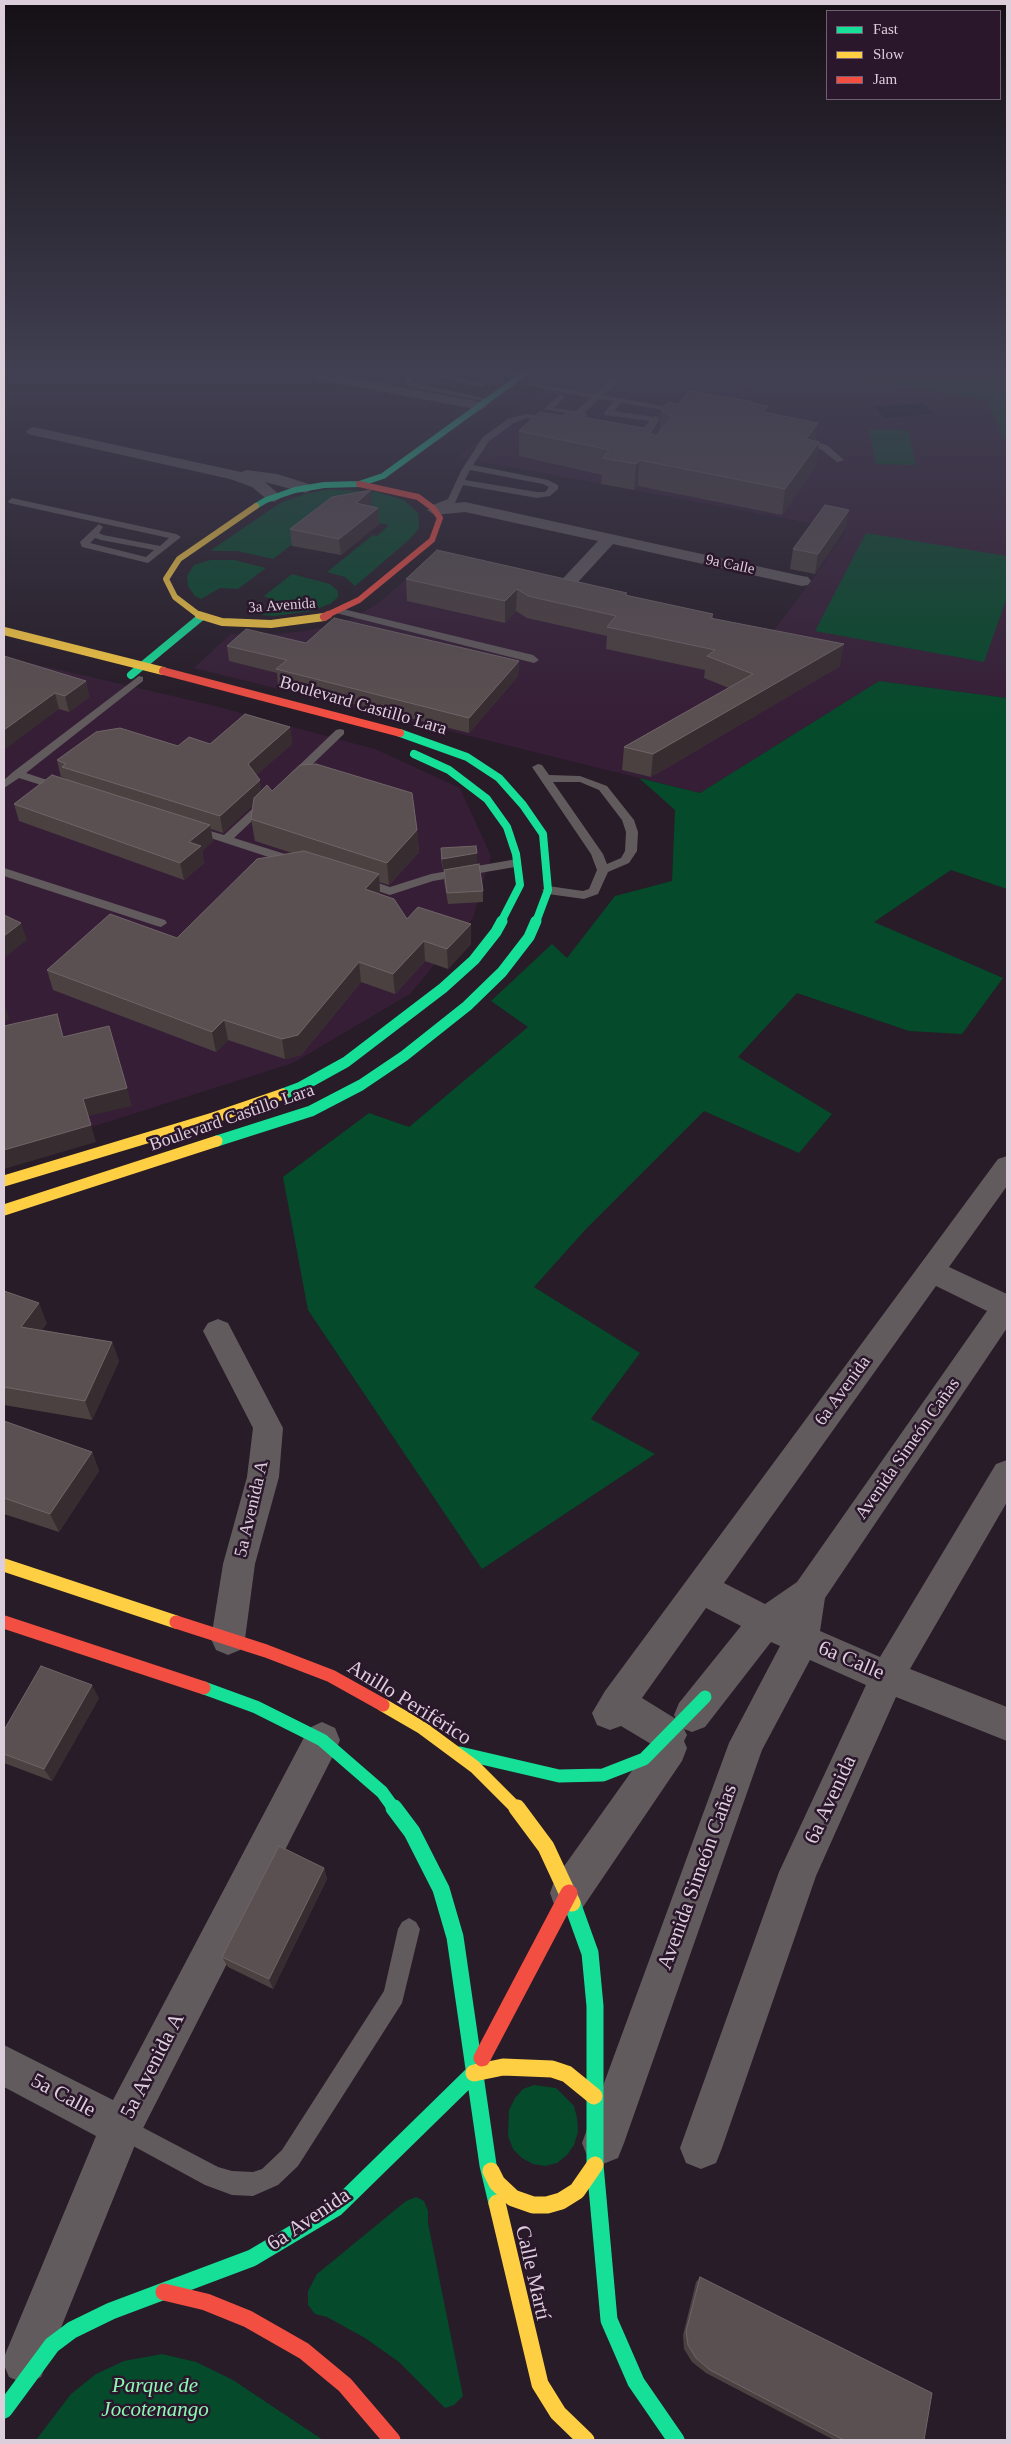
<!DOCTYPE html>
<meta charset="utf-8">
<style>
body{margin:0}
#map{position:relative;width:1011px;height:2444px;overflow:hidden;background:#271c27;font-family:Georgia,serif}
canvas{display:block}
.frame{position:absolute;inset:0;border:5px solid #dccedb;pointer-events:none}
.legend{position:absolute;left:826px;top:10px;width:175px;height:90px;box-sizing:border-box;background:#2b172c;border:1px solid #726072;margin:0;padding:6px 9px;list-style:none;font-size:15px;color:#dccedb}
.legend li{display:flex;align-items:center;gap:10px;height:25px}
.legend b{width:25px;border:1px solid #726072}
</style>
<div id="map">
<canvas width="1011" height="2444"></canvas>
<div class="frame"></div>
<ul class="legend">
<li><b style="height:6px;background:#16e098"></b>Fast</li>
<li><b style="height:6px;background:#ffcf43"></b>Slow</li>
<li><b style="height:6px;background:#f24e42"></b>Jam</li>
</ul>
</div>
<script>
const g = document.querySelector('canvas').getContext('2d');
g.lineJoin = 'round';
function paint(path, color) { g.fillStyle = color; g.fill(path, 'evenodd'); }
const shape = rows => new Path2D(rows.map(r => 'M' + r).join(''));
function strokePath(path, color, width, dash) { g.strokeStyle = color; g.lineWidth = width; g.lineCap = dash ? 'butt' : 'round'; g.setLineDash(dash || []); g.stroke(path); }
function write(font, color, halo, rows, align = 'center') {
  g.font = font + ' Georgia,serif'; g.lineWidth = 5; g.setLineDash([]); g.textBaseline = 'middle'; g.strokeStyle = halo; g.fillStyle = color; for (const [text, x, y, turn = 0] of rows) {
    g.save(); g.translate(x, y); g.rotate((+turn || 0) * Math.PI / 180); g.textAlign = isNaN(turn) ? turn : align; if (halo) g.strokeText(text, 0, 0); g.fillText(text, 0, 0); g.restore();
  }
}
const built = shape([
 [561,376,833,376,988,400,1007,446,1007,698,879,681,700,793,194,668,231,634,267,635,305,631,338,624,357,616,377,604,425,563,768,638,815,576,846,530,458,457],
 [4,657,211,705,375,749,460,788,491,856,473,918,410,994,293,1063,4,1155]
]);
const green = shape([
 [857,376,1007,376,1007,446,987,400,854,379],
 [869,429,908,430,916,465,876,464],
 [329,489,377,492,404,500,418,513,419,528,410,539,355,586,345,577,327,572,373,535,377,536,389,525,360,519,315,527,273,559,237,551,210,551,280,503,305,494],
 [866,533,1007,556,1007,597,984,662,815,631],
 [210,560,234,560,266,568,238,589,220,588,201,599,195,596,188,586,187,576,194,565],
 [292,574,330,584,338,591,338,597,330,604,311,611,274,616,262,615,275,602,264,596],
 [879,681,1007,698,1007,889,951,870,874,922,1003,978,962,1034,909,1031,797,993,738,1057,832,1114,799,1153,704,1111,586,1229,534,1287,640,1353,591,1419,655,1454,482,1569,308,1310,283,1177,369,1113,409,1127,528,1027,491,1001,552,944,567,958,615,896,672,881,675,810,639,778,700,793],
 [534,2085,556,2088,574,2106,577,2118,578,2132,574,2145,567,2155,557,2163,545,2166,533,2164,522,2158,513,2149,508,2136,509,2110,515,2098,523,2089],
 [416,2197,424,2201,428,2211,428,2223,463,2396,454,2405,445,2408,399,2362,365,2338,327,2317,315,2314,308,2305,308,2291,317,2274,406,2201],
 [162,2354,196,2362,233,2380,323,2440,36,2440,71,2394,96,2374,124,2361]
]);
const water = shape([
 [923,403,934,414,884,418,874,406]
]);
const lane = shape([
 [409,376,419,376,412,381,415,383,493,400,489,402,409,387,404,380,409,376],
 [432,376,449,376,485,385,481,387,432,376],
 [589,376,618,378,618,382,603,395,688,411,684,413,621,403,614,411,653,417,654,419,650,421,605,415,604,413,614,401,599,399,584,413,588,415,584,417,544,409,561,394,565,396,554,408,576,411,591,398,526,385,530,383,596,394,609,381,589,376],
 [527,414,558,420,554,422,527,418,514,423,489,441,473,465,548,480,558,485,558,489,550,496,537,498,463,485,455,503,430,510,430,506,448,499,461,471,483,437,508,419,527,414],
 [470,470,543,484,549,487,545,492,537,492,465,480,470,470],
 [801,435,828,446,844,460,837,462,822,450,798,439,798,435,801,435],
 [12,498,176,534,181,537,148,563,82,547,80,542,99,524,103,527,99,533,103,535,160,546,169,538,9,503,8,501,12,498],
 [95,538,101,540,154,550,146,557,90,543,95,538],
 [339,608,533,655,539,660,534,663,336,613,336,609,339,608],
 [139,676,143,677,143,681,26,773,65,786,65,790,57,790,19,778,4,788,4,780,13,772,139,676],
 [340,729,344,730,344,734,296,780,288,780,288,776,336,730,340,729],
 [538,764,542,765,549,775,580,776,607,786,634,820,638,832,637,851,629,863,608,872,598,894,584,899,548,894,542,890,548,886,583,891,589,889,597,870,591,854,532,767,538,764],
 [553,782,580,782,599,790,622,820,626,832,625,851,621,858,607,864,603,854,553,782],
 [266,799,272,802,270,804,234,838,301,859,301,865,293,865,189,831,187,829,193,826,224,835,262,800,266,799],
 [517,859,521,860,521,866,433,881,390,895,356,884,354,881,360,877,390,887,431,874,517,859],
 [4,868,165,920,167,923,161,927,157,926,4,876,4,868],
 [409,1918,416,1922,420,1929,402,2003,298,2166,278,2185,253,2196,232,2195,205,2185,113,2135,110,2127,113,2119,121,2116,218,2167,232,2171,253,2172,262,2169,282,2150,384,1991,398,1929,402,1922,409,1918]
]);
const street = shape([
 [311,376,343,376,481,402,488,406,481,410,318,380,311,376],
 [33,427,241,472,247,470,277,474,312,485,314,488,306,493,265,482,282,497,274,502,268,500,252,487,230,479,28,434,26,431,33,427],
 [465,502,802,576,808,577,811,581,808,585,802,586,613,544,568,593,562,594,556,593,553,589,598,541,465,512,435,515,427,510,435,505,465,502],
 [1007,1156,1007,1186,949,1267,1007,1294,1007,1328,825,1598,820,1631,880,1657,996,1464,1007,1460,1007,1502,910,1669,1007,1707,1007,1741,896,1697,816,1876,722,2148,716,2163,701,2169,686,2163,680,2148,779,1872,866,1685,810,1660,762,1750,624,2143,618,2158,603,2164,588,2158,582,2143,729,1743,780,1646,771,1642,705,1727,692,1732,684,1729,687,1735,684,1741,687,1748,682,1761,583,1907,569,1912,555,1907,550,1893,555,1879,651,1744,621,1726,610,1730,597,1725,592,1713,605,1691,998,1159,1007,1156],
 [936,1286,987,1311,797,1582,765,1604,724,1583,936,1286],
 [706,1608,741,1626,679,1703,674,1715,676,1719,642,1698,706,1608],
 [218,1319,228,1323,283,1428,279,1477,255,1564,245,1639,240,1650,228,1655,216,1650,211,1639,223,1564,247,1477,253,1428,203,1331,208,1323,218,1319],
 [322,1722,335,1728,340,1740,335,1752,137,2140,41,2377,25,2384,9,2377,4,2365,4,2357,96,2136,4,2087,4,2045,113,2100,309,1728,322,1722]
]);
const fastFar4 = shape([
 [256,506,266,500,295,490,324,485,359,484,383,476,521,376]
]);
const fastFar3 = shape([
 [131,675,201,617],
 [400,733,467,757,499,778,523,805,543,834,548,890,536,922],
 [414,754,449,770,487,799,507,827,516,854,520,885,501,922]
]);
const fastFar2 = shape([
 [283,1094,299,1088,346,1062,443,988,474,960,496,932,502,921],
 [217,1141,311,1111,361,1085,404,1056,467,1006,502,972,529,937,536,921]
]);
const fastFar1 = shape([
 [204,1688,256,1707,322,1740,382,1792,395,1810],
 [460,1753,559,1776,603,1775,644,1759,705,1697]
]);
const fast = shape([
 [394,1808,412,1832,441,1889,455,1937,488,2165,497,2203],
 [572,1903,590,1953,595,2006,595,2165,609,2320,636,2382,676,2440],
 [4,2410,52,2345,72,2330,111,2311,252,2258,336,2208,474,2073,482,2058]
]);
const slowFar4 = shape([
 [200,616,175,597,166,579,179,559,256,506]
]);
const slowFar3 = shape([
 [199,615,222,622,271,624,324,617],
 [4,631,163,671]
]);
const slowFar2 = shape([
 [4,1181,213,1118,283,1094],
 [4,1210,217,1141]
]);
const slowFar1 = shape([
 [4,1565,176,1622],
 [383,1705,421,1727,475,1767,518,1810]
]);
const slow = shape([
 [517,1808,546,1847,572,1903],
 [474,2073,503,2067,552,2069,567,2074,594,2096],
 [491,2171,497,2183,513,2198,533,2205,547,2205,561,2201,577,2191,595,2165],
 [497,2203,540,2384,558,2413,586,2440]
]);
const jamFar3 = shape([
 [325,616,359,600,432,540,440,518,433,508,418,497,359,484]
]);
const jamFar2 = shape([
 [324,617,328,615],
 [163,671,400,733]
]);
const jamFar1 = shape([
 [4,1622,204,1688],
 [176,1622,266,1651,331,1676,383,1705]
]);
const jam = shape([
 [482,2058,569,1893],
 [164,2292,206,2302,248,2319,304,2351,345,2385,392,2440]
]);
const wall = shape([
 [643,376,655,376,653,378],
 [696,376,759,376,750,386],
 [753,402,753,404,768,406,767,413,816,441,819,442,815,467,782,515,638,486,634,490,601,484,602,475,519,456,519,431,658,434,659,433,661,410,678,404],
 [372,506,378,508,379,524,341,555,292,546,290,529],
 [845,529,815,574,790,569,793,549],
 [406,579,627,593,627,596,713,614,713,619,840,666,651,777,622,770,624,747,729,688,704,678,705,670,606,649,607,636,527,618,516,611,505,623,407,601],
 [306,643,519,661,518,676,469,733,278,685,277,673,229,661,227,646],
 [4,656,86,681,89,697,69,712,59,709],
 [290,727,292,744,256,775,261,790,272,791,417,830,419,852,389,885,379,882,380,894,407,919,471,924,471,944,448,969,425,961,395,994,361,982,301,1055,285,1059,228,1040,216,1052,53,990,47,970,177,938,292,853,255,841,251,819,253,805,223,833,211,829,213,841,202,851,204,863,184,880,19,821,14,804,65,779,65,778,61,777,57,760,178,746,210,744],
 [441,848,477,853,477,864,483,891,483,902,448,904,444,881,444,870,443,870,441,860],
 [4,1291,47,1323,42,1330,112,1342,119,1361,92,1420,4,1405],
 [4,1421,92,1452,99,1471,59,1532,4,1514],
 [99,1698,52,1781,4,1763,4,1730],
 [324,1868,327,1879,273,1989,228,1967,222,1957],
 [700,2277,924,2440,834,2440,706,2373,692,2362,684,2349,683,2335,696,2282]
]);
const shadedWall = shape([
 [751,376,759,376,750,386],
 [768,406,765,431,763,412],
 [659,419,658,444,650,433],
 [818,423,815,448,819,442,815,467,782,515,785,489,806,439],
 [639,460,638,486,634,490,636,464],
 [371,490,372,506,356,503],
 [378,508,379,524,341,555,339,539],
 [849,510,845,529,815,574,818,554],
 [517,589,516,611,505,623,505,601],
 [844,644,840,666,651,777,653,754],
 [519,661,518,676,469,733,469,718],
 [86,681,89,697,69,712,65,696],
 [55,693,59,709,4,750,4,730],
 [290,727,292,744,250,781,248,764],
 [260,780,262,797,223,833,220,816],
 [210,825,213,841,202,851,204,863,184,880,180,863,189,842],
 [417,830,419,852,389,885,387,863],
 [477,853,477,864,443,870,442,859],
 [379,874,380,894,365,889],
 [21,923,27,940,4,958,4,936],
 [471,924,471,944,448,969,447,949],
 [424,941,425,961,395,994,393,974],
 [359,962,361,982,301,1055,285,1059,282,1039],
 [4,1002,9,1018,4,1023],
 [224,1020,228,1040,216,1052,212,1032],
 [127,1088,132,1106,88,1116,83,1099],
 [91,1125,96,1142,4,1169,4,1150],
 [39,1303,47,1323,29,1347,21,1327],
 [112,1342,119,1361,92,1420,85,1401],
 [92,1452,99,1471,59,1532,50,1514],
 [92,1685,99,1698,52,1781,44,1769],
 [324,1868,327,1879,273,1989,269,1979]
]);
const building = shape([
 [689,391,753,402,752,403,768,406,763,412,818,423,806,439,819,442,785,489,639,460,636,464,602,458,610,450,519,431,539,412,563,416,565,414,644,428,654,417,658,417,659,419,650,433,656,436,673,417,661,410,668,402,678,404,689,391],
 [371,490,356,503,378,508,339,539,290,529,332,497,371,490],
 [825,505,849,510,818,554,793,549,825,505],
 [437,550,627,593,625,595,713,614,710,618,844,644,653,754,624,747,753,674,707,656,715,650,607,627,616,616,528,596,517,589,505,601,406,579,437,550],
 [334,618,519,661,469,718,276,669,287,660,227,646,246,629,306,643,334,618],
 [4,656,86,681,65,696,55,693,4,730,4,656],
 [245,714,290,727,248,764,260,780,220,816,62,767,66,764,57,760,96,732,120,728,178,746,189,737,210,744,245,714],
 [316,764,412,793,417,830,387,863,251,819,254,798,267,785,272,791,300,765,316,764],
 [52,775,210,825,189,842,201,846,180,863,14,804,52,775],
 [476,846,477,853,442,859,441,848,476,846],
 [304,851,379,874,365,889,394,899,407,919,418,907,471,924,447,949,424,941,393,974,359,962,298,1035,282,1039,224,1020,212,1032,47,970,110,914,177,938,257,859,304,851],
 [479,864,483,891,447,893,444,870,479,864],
 [4,915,21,923,4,936,4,915],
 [57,1014,63,1037,109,1026,127,1088,83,1099,91,1125,4,1150,4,1026,57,1014],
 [4,1291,39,1303,21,1327,112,1342,85,1401,4,1387,4,1291],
 [4,1421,92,1452,50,1514,4,1498,4,1421],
 [41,1666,92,1685,44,1769,4,1754,4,1730,41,1666],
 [279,1846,324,1868,269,1979,222,1957,279,1846],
 [700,2277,932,2393,924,2440,844,2440,710,2370,696,2358,688,2345,686,2331,700,2277]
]);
const farStreetnames = [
 ["9a Calle",730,565,12],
 ["3a Avenida",282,606,-4]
];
const streetNames = [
 ["Boulevard Castillo Lara",363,706,16],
 ["Boulevard Castillo Lara",232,1118,-19],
 ["6a Avenida",843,1391,-54],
 ["Avenida Simeón Cañas",908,1449,-55],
 ["5a Avenida A",252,1509,-77]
];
const nearStreetnames = [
 ["6a Calle",851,1661,23],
 ["Anillo Periférico",409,1703,32],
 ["6a Avenida",831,1800,-65],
 ["Avenida Simeón Cañas",698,1877,-70],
 ["5a Avenida A",153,2066,-63],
 ["5a Calle",63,2096,28],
 ["6a Avenida",309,2220,-34],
 ["Calle Martí",532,2273,77]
];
const nearParknames = [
 ["Parque de",155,2386],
 ["Jocotenango",155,2410]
];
paint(built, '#361e36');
paint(green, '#054a2a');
paint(water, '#040d1d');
paint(lane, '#625b5d');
paint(street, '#625b5d');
strokePath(fastFar4, '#16e098', 6);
strokePath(fastFar3, '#16e098', 8);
strokePath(fastFar2, '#16e098', 11);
strokePath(fastFar1, '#16e098', 13);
strokePath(fast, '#16e098', 17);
strokePath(slowFar4, '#ffcf43', 6);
strokePath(slowFar3, '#ffcf43', 8);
strokePath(slowFar2, '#ffcf43', 11);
strokePath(slowFar1, '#ffcf43', 13);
strokePath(slow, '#ffcf43', 17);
strokePath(jamFar3, '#f24e42', 6);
strokePath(jamFar2, '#f24e42', 8);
strokePath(jamFar1, '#f24e42', 13);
strokePath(jam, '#f24e42', 17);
paint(wall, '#4c4141');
paint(shadedWall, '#372c2f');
paint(building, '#5b5051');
strokePath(building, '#706467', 1);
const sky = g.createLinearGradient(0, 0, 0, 719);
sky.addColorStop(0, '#150f15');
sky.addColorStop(0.52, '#414052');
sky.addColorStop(1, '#41405200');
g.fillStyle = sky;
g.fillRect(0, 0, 1011, 719);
write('15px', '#dccedb', '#2b172c', farStreetnames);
write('18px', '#dccedb', '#2b172c', streetNames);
write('21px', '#dccedb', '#2b172c', nearStreetnames);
write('italic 21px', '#8bf8b4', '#2b172c', nearParknames);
</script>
